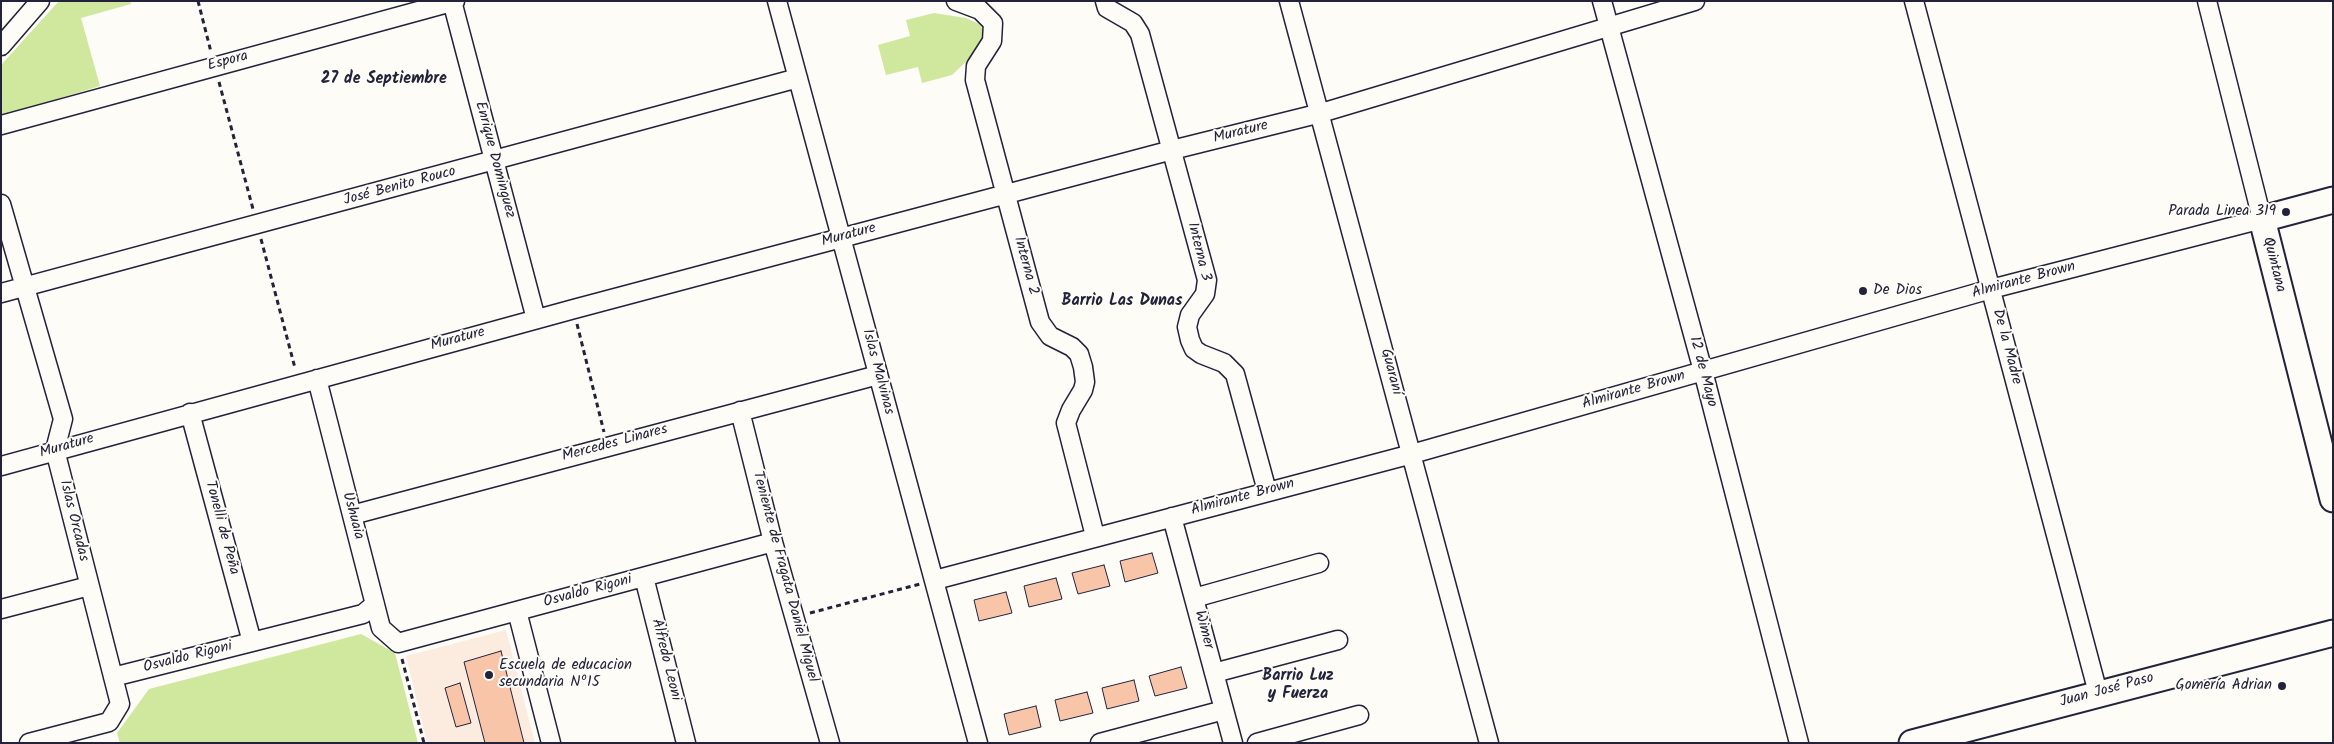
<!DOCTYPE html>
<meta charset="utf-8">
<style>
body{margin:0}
#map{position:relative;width:2334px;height:744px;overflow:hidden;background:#fdfcf7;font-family:Kalam,sans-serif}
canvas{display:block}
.frame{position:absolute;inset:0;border:2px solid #22223b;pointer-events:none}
</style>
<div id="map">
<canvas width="2334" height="744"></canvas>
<div class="frame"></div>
</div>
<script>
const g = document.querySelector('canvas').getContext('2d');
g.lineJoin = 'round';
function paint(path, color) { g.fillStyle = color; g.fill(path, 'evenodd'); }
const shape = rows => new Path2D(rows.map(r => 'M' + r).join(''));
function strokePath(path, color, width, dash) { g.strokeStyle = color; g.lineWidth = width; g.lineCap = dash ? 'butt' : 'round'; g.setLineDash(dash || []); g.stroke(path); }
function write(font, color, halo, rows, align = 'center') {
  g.font = font + ' Kalam,sans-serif'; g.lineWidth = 4; g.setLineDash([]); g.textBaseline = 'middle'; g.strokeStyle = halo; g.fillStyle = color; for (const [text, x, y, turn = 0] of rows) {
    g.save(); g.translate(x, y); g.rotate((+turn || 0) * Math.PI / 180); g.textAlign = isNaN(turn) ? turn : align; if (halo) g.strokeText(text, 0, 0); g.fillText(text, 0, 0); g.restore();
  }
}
const built = shape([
 [506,630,535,743,427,743,406,656]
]);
const green = shape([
 [59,1,130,1,131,4,81,18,100,86,1,116,1,65],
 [934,13,966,18,979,24,984,31,984,41,975,53,952,75,922,83,918,67,886,75,878,45,910,36,906,20],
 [361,634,395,653,418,743,120,743,117,733,149,689]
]);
const building = shape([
 [1152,553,1158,573,1125,582,1120,561,1152,553],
 [1104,565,1110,586,1078,594,1072,573,1104,565],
 [1056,578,1062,599,1029,607,1024,586,1056,578],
 [1006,592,1012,613,979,621,974,600,1006,592],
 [501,651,524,743,485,743,464,662,501,651],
 [1181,667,1187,688,1155,696,1149,676,1181,667],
 [1134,680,1139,701,1107,709,1102,688,1134,680],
 [460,683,471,723,456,727,445,688,460,683],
 [1087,692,1093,713,1060,721,1055,700,1087,692],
 [1036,706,1041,727,1009,735,1004,714,1036,706]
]);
const path = shape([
 [198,1,211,52],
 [219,82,253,209],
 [261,239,295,368],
 [577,324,604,432],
 [810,613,920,584],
 [402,659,424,743]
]);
const minor = shape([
 [452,1,536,319],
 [777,1,978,743],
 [956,1,980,10,993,23,992,41,976,66,975,80,1040,322,1050,336,1072,347,1079,354,1083,367,1085,382,1083,390,1071,410,1066,423,1095,536],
 [1105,1,1107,8,1133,23,1140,34,1207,280,1205,294,1190,315,1187,327,1190,340,1194,349,1201,354,1224,363,1235,374,1267,491],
 [1289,1,1489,743],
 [1602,1,1703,371,1799,743],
 [1914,1,2098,693],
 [1,46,40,1],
 [1,125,455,1],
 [1,204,63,419,55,450,120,704,109,722,29,743],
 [1,293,798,78],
 [317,379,381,628,398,643,773,542],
 [740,411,773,542,830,743],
 [190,413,252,642],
 [1,466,574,309,1172,150,1321,113,1695,1],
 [352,515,878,375],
 [1172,517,1233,743],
 [644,577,686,743],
 [935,580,1412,454,1991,289,2262,219,2207,1],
 [1194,598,1319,563],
 [1,609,89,586],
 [517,611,551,743],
 [1214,673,1338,640],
 [113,677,363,614,375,604],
 [1100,743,1224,710],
 [1257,743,1359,715]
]);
const secondary = shape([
 [2333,200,2262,219,2333,499],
 [1912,743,2333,633]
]);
const markers = [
 [2286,212,5,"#22223b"],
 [1863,291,5,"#22223b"],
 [489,675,5,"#22223b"],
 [2282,686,5,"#22223b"]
];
const streetNames = [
 ["Espora",228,62,-15],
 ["Murature",1241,133,-14],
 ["Enrique Dominguez",494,160,75],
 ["José Benito Rouco",400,187,-15],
 ["Murature",849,236,-15],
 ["Interna 3",1198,252,76],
 ["Quintana",2273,265,76],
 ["Interna 2",1025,266,75],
 ["Almirante Brown",2024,281,-15],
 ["Murature",458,340,-15],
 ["De la Madre",2006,347,75],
 ["Islas Malvinas",877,372,75],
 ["Guaraní",1390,372,75],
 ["12 de Mayo",1702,372,75],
 ["Almirante Brown",1634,391,-16],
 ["Mercedes Linares",615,444,-15],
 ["Murature",67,447,-16],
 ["Almirante Brown",1243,498,-15],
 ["Ushuaia",352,516,75],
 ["Islas Orcadas",73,521,76],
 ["Tonelli de Peña",221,528,75],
 ["Teniente de Fragata Daniel Miguel",784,577,75],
 ["Osvaldo Rigoni",588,592,-15],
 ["Wimer",1203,630,75],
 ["Osvaldo Rigoni",188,658,-14],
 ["Alfredo Leoni",665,660,76],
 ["Juan José Paso",2107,691,-15]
];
const poiNames = [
 ["Parada Linea 319",2276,212],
 ["De Dios",1873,291,"left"],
 ["Escuela de educacion",499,666,"left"],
 ["secundaria Nº15",499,683,"left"],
 ["Gomería Adrian",2272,686]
];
const neighbourhoodNames = [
 ["27 de Septiembre",384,80],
 ["Barrio Las Dunas",1122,302],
 ["Barrio Luz",1298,677],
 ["y Fuerza",1298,695]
];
paint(built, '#fcece0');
paint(green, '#cfe89e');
paint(building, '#f8c5a9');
strokePath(building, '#22223b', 1);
strokePath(minor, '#22223b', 21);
strokePath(secondary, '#22223b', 29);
strokePath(path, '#22223b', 3, [5, 4]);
strokePath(minor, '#fdfcf7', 18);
strokePath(secondary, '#fdfcf7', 25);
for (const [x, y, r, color] of markers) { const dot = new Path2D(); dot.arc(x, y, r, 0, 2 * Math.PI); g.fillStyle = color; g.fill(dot); strokePath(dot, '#fdfcf7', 2); }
write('15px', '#22223b', '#fdfcf7', streetNames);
write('15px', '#22223b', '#fdfcf7', poiNames, 'right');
write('bold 16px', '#22223b', '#fdfcf7', neighbourhoodNames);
</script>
